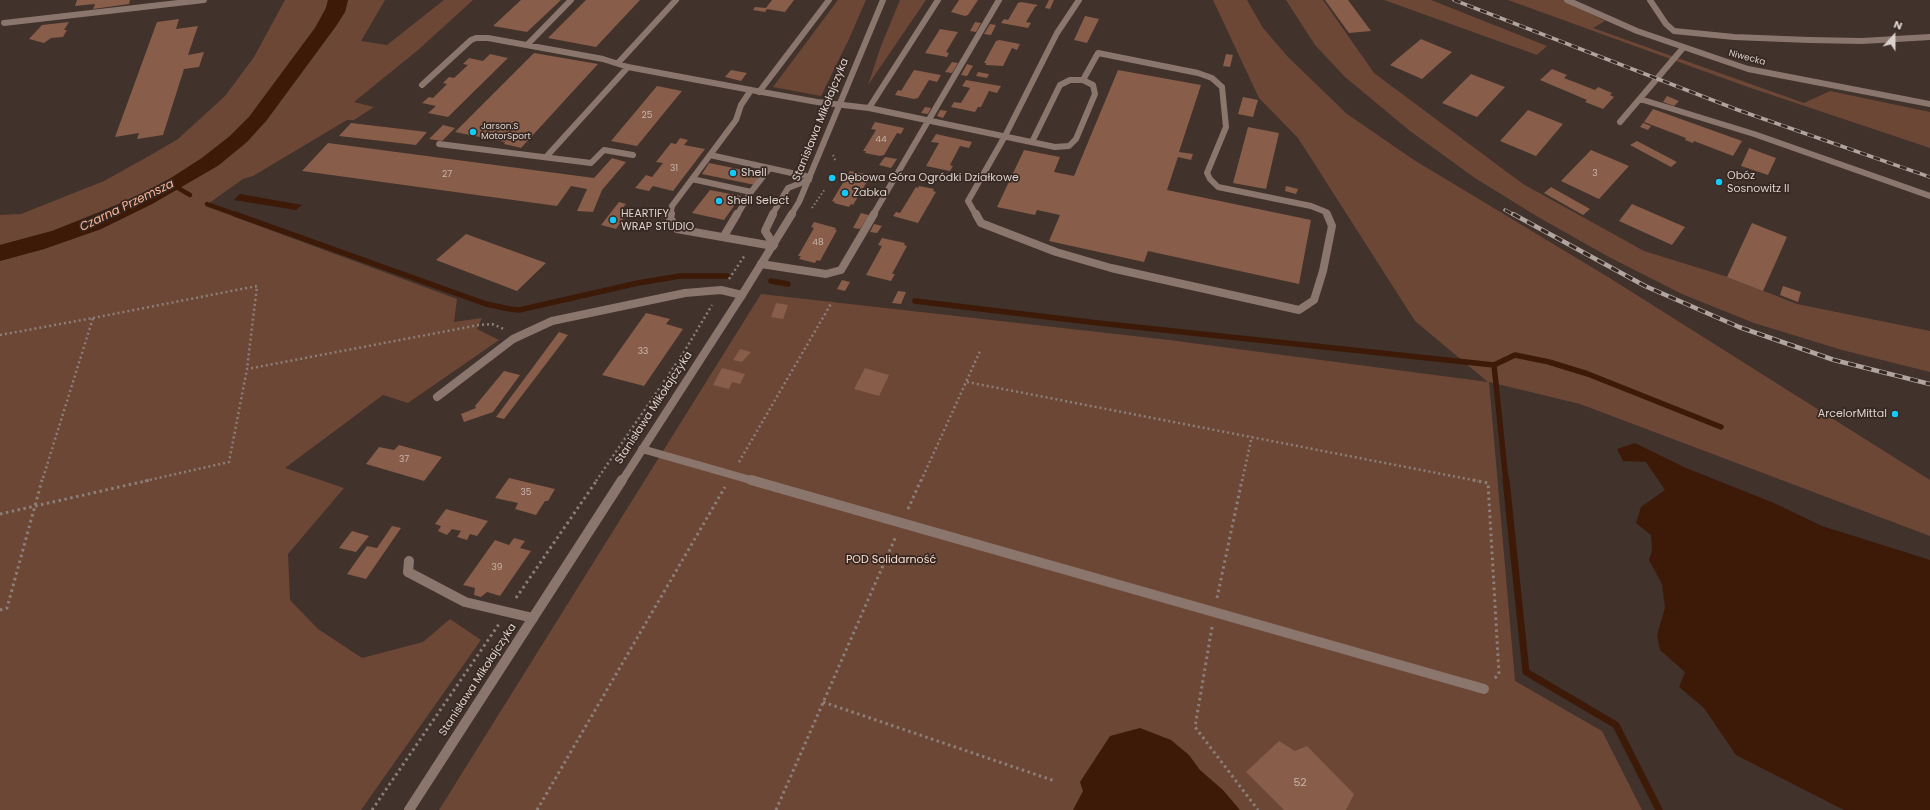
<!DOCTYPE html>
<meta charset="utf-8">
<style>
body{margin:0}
#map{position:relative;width:1930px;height:810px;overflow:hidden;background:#41322b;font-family:Poppins,sans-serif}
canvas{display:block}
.north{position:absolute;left:1874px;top:16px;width:40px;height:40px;-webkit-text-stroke:3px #372822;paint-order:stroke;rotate:21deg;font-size:11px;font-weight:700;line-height:16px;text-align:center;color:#dcd2cd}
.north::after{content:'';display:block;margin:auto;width:14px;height:18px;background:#dcd2cd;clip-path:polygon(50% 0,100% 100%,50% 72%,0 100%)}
</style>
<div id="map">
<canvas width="1930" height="810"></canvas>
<div class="north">N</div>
</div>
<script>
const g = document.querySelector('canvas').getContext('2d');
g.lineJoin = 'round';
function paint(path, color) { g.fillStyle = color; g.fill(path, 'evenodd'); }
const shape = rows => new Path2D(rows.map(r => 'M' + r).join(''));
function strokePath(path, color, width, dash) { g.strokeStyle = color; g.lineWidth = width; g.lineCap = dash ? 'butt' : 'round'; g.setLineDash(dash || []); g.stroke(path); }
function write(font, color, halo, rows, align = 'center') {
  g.font = font + ' Poppins,sans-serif'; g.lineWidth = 3.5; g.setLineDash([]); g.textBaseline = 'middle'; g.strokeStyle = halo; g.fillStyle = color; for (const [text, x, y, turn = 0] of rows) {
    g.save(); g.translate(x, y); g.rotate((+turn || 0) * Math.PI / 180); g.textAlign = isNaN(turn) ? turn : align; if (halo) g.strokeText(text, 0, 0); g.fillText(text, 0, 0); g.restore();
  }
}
const green = shape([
 [285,0,328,0,326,8,315,28,249,117,230,136,202,158,171,178,133,198,52,231,0,245,0,215,21,214,104,181,149,156,178,139,225,96,254,57],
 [348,0,385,0,361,41,387,45,444,0,473,0,418,50,354,102,374,107,354,120,347,120,253,176,243,179,205,206,457,299,454,322,482,318,477,329,499,340,408,403,383,395,285,468,344,488,288,554,290,600,318,629,362,658,423,642,450,619,481,640,361,810,0,810,0,261,44,249,101,229,152,204,219,165,266,121,336,26,345,12],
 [838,0,866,0,849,39,821,96,773,87],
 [900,0,926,0,868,85,881,46],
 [1213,0,1247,0,1263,28,1288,57,1347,114,1414,160,1608,277,1930,480,1930,536,1580,404,1489,382,1515,681,1602,731,1642,810,439,810,761,294,1169,340,1488,382,1415,321,1298,138,1259,98],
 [1286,0,1323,0,1374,73,1523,184,1644,251,1728,277,1797,304,1930,331,1930,372,1842,350,1754,323,1682,294,1609,257,1538,217,1475,178,1410,131,1345,77,1315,45],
 [1384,0,1431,0,1547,46,1537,55],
 [1508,0,1563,0,1605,21,1593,28,1804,103,1830,91,1930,112,1930,148,1745,86]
]);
const water = shape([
 [328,0,348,0,345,12,336,26,266,121,247,142,219,165,152,204,101,229,44,249,0,261,0,245,52,231,96,214,133,198,171,178,202,158,230,136,249,117,315,28,326,8],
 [240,194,302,205,296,210,234,200],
 [1635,443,1686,468,1774,503,1822,526,1930,560,1930,810,1844,810,1736,755,1704,708,1679,687,1685,672,1660,650,1657,635,1665,608,1662,584,1649,560,1652,550,1651,535,1636,523,1641,507,1665,490,1646,462,1623,461,1617,449],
 [1140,728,1171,740,1189,755,1200,770,1223,790,1240,810,1073,810,1083,791,1080,782,1110,736]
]);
const streamFar2 = shape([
 [173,185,190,195],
 [207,204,238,215]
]);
const streamFar1 = shape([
 [235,214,486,304,510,309,519,310,638,283,680,276,727,276],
 [771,281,788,284],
 [915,301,1098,323,1494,365,1515,355,1549,362,1588,374,1721,427],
 [1494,365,1506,481]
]);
const stream = shape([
 [1506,480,1526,672,1616,725,1659,810]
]);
const building = shape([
 [77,0,130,0,129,4,93,9,95,4,75,6],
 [521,0,561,0,527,32,493,26],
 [586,0,640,0,596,47,548,38],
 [772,0,794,0,785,12,767,9,765,12,753,10,755,7,766,8],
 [959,0,978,0,968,15,965,16,951,12],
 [1049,0,1054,0,1050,9,1045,8],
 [1325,0,1348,0,1371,31,1349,33],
 [1021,2,1038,5,1035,7,1026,22,1031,23,1028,28,1001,23,1004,19,1008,20,1018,3],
 [1085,16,1099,19,1087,43,1074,40],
 [179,19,176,29,198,26,188,55,204,52,199,67,184,69,163,135,137,139,139,133,115,137,157,22],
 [69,22,64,30,67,30,63,37,51,38,44,43,29,39,42,25],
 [975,22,981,23,976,32,970,31],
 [990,24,996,25,991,35,984,34],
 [940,29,958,32,946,52,949,53,947,57,925,53],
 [1421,39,1452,52,1422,79,1390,65],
 [999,40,1020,44,1017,50,1012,48,1003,66,986,65,986,63,984,63,996,41],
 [534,53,598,64,521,148,504,144,505,142,455,132],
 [490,54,508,58,448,117,428,113,436,106,422,103,429,97,433,98,447,84,443,83,449,77,454,78,468,65,463,64,469,58,483,61],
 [1226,54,1233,55,1230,67,1223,66],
 [952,62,958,63,952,73,945,72],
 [967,64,973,66,967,76,961,75],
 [1552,69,1567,75,1564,78,1595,90,1598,87,1612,93,1610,95,1614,97,1603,109,1585,102,1587,100,1540,80],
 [731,70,747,73,741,81,725,77],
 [914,70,941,75,937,82,929,80,918,98,914,99,895,95,898,90,901,91],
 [1118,70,1201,85,1179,152,1193,154,1191,160,1178,157,1167,190,1311,220,1299,284,1148,251,1144,262,1049,241,1060,215,1037,210,1035,215,997,207,1024,150,1060,157,1054,172,1074,176],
 [978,72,989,74,987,78,976,76],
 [1471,74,1505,87,1477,117,1442,103],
 [966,80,983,83,1001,86,997,93,989,91,981,107,978,107,975,112,951,107,954,102,961,103,970,88,962,86],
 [657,86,682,91,637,146,611,141],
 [1667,96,1679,101,1674,106,1663,102],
 [1243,97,1258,100,1253,117,1238,114],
 [925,107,931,108,928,114,921,113],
 [1653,109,1742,141,1733,156,1694,141,1693,143,1685,140,1686,138,1644,122],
 [940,110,947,111,943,118,937,116],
 [1528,110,1563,124,1536,156,1500,141],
 [875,122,904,128,901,134,897,133,884,155,880,156,865,153,866,151,863,151,876,130,871,129],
 [351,123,427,132,416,145,339,136],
 [1643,123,1651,126,1648,130,1640,127],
 [443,125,455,128,442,141,429,139],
 [1248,127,1279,133,1266,189,1233,183],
 [936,134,972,142,969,148,960,146,950,165,953,166,950,171,926,166,939,143,931,142],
 [680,138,688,140,684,145,705,149,673,191,653,186,649,191,635,188,646,175,652,177,663,163,656,162,671,143,676,144],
 [1637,141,1677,162,1671,167,1630,145],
 [328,143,594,178,612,158,626,162,602,190,593,212,577,211,587,189,571,186,557,206,302,171],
 [1749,148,1776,158,1768,175,1741,166],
 [1591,150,1629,166,1599,199,1561,181],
 [885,157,897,159,891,168,879,165],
 [709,163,763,174,755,185,702,174],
 [850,171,871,175,853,205,851,204,849,207,834,203,835,202,832,201],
 [903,173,911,174,908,180,901,179],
 [919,186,934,189,933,191,936,192,918,223,893,216,896,212,900,213,916,187,918,188],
 [1286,186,1298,189,1296,194,1285,191],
 [1551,187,1590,209,1583,215,1544,193],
 [710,190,741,196,724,220,692,213],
 [619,202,626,204,621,210,629,211,616,229,601,225],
 [1632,204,1685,227,1672,245,1619,221],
 [861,213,869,215,860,229,853,228],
 [814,222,836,228,835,230,837,230,820,261,817,260,815,263,799,259,801,256,798,256,814,228,811,227],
 [1752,223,1787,237,1763,291,1727,277],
 [874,224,882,226,877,233,870,232],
 [466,234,546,263,517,291,436,260],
 [882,238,905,243,904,245,907,246,892,274,895,274,891,281,866,275,882,246,878,245],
 [842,280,850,282,845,291,837,289],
 [1783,286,1801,292,1798,302,1780,295],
 [898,291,906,292,901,304,892,303],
 [776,303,788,305,783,319,771,317],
 [646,313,670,319,666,324,683,329,644,386,602,375],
 [559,332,568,335,504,419,496,417],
 [740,349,751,352,742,362,733,360],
 [722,368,745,374,740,384,732,382,729,389,713,385],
 [865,368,889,375,879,396,854,389],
 [504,371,520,375,493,412,464,422,461,414,476,408,475,406],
 [399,445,442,457,424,481,366,464,379,447,394,450],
 [509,478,555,489,548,501,545,501,536,515,515,509,518,503,495,498],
 [446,509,488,521,477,536,470,534,467,540,457,537,461,531,452,529,447,535,438,531,441,526,435,524],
 [392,526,401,528,366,579,347,574,367,546,377,548],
 [352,531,369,536,356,552,339,548],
 [514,538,525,541,520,548,531,551,500,596,487,592,481,597,474,595,475,588,463,585,495,540,509,545],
 [1279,741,1295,751,1307,746,1354,794,1346,810,1284,810,1246,772]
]);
const pathFar2 = shape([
 [833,155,836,162],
 [812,208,825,189]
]);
const pathFar1 = shape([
 [729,279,745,255],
 [93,318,257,286,247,369],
 [0,335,93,318,42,481],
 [967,382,1478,481],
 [739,462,832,302],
 [145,481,229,462,247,369,479,325,492,324,504,329],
 [596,481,684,352,712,305],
 [921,481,981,349],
 [1242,481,1252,436]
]);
const path = shape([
 [1473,480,1488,483,1499,674,1494,679],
 [908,509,921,480],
 [0,514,150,480],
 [516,598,597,480],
 [1217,598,1242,480],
 [0,610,7,608,42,480],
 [1212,627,1195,727,1258,810],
 [823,702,1055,781],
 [372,810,499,624],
 [537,810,725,487],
 [776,810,896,536]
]);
const serviceFar2 = shape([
 [1650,0,1666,24,1674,31,1734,37,1809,40,1862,41,1930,37],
 [4,23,204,0],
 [527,45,571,0],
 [618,63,676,0],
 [1083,80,1098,53,1198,73,1212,78,1222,87,1226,127,1207,173,1210,179,1218,187,1311,206,1326,212,1327,215],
 [422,85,471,40,476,38,488,38,603,59,628,67,751,90,817,102,869,108,1055,147,1069,146,1076,139,1095,94,1093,85,1083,80,1070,80,1060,85,1032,142],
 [759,92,829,0],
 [1640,99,1754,134,1930,196],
 [869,108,938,0],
 [1620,122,1683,48],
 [439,144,591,163,604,150,633,155],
 [710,155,810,177],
 [546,157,628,67],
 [692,179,751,192],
 [670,215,672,206,736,120,741,105,751,90],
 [737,215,751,192,769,169],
 [772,215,788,188,809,180],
 [873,215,999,0],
 [976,215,968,201,1005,136,1057,33,1079,0]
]);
const serviceFar1 = shape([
 [671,214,670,218,677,229,773,246],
 [773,214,765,231,774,245],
 [976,214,981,223,1056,252,1111,268,1299,310,1314,300,1323,271,1332,226,1327,214],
 [724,236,737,214],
 [761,264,826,274,841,270,874,214],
 [437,397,513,339,552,321,685,293,721,290,742,295],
 [642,449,754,481]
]);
const service = shape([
 [751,480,1484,689],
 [409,561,408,572,465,602,533,618]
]);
const minor = shape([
 [1567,0,1637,31,1748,69,1930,104]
]);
const tertiaryFar2 = shape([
 [791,215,799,202,883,0]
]);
const tertiaryFar1 = shape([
 [622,481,742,295,792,214]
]);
const tertiary = shape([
 [409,810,622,480]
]);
const railFar1 = shape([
 [1454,0,1738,110,1930,177],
 [1505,210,1514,215]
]);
const rail = shape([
 [1513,214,1645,286,1739,327,1834,360,1930,384]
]);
const markers = [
 [473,132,4,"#13cafb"],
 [733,173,4,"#13cafb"],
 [832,178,4,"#13cafb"],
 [1719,182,4,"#13cafb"],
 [845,193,4,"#13cafb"],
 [719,201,4,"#13cafb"],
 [613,220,4,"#13cafb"],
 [1895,414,4,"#13cafb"]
];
const farStreetnames = [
 ["Niwecka",1747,58,15]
];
const numberNames = [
 ["25",647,116],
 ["44",881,140],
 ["31",674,169],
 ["3",1595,174],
 ["27",447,175],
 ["48",818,243],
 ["33",643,352],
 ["37",404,460],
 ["35",526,493],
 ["39",497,568]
];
const farPoinames = [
 ["Jarson.S",481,127],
 ["MotorSport",481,137]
];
const streetNames = [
 ["Stanisława Mikołajczyka",821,120,-68],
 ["Stanisława Mikołajczyka",654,408,-57],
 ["Stanisława Mikołajczyka",478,680,-57]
];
const poiNames = [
 ["Shell",741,173],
 ["Obóz",1727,176],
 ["Sosnowitz II",1727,189],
 ["Dębowa Góra Ogródki Działkowe",840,178],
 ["Żabka",853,193],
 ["Shell Select",727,201],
 ["HEARTIFY",621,214],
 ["WRAP STUDIO",621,227],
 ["ArcelorMittal",1887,414,"right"]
];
const parkNames = [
 ["POD Solidarność",891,560]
];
const nearNumbernames = [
 ["52",1300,783]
];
const waterNames = [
 ["Czarna Przemsza",127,206,-26]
];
paint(green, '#6d4736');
paint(water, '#3d1908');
strokePath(streamFar2, '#3d1908', 4.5);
strokePath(streamFar1, '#3d1908', 5.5);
strokePath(stream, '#3d1908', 7);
paint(building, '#885d4a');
strokePath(pathFar2, '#8b7f79', 2, [1.5, 2.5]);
strokePath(pathFar1, '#8b7f79', 2.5, [2, 3]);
strokePath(path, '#8b7f79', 3, [2.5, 3.5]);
strokePath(serviceFar2, '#8b766e', 6);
strokePath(serviceFar1, '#8b766e', 8);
strokePath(service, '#8b766e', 10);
strokePath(minor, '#8b766e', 6);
strokePath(tertiaryFar2, '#8b766e', 6);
strokePath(tertiaryFar1, '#8b766e', 8);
strokePath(tertiary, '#8b766e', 10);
strokePath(railFar1, '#b1a5a0', 3.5);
strokePath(rail, '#b1a5a0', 4.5);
strokePath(railFar1, '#372822', 2.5, [7]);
strokePath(rail, '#372822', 3, [8]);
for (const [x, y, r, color] of markers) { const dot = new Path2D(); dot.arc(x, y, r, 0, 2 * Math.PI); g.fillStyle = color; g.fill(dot); strokePath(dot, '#372822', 1.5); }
write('9px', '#dcd2cd', '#372822', farStreetnames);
write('9px', '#c7b5ac', null, numberNames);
write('9px', '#dcd2cd', '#372822', farPoinames, 'left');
write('11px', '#dcd2cd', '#372822', streetNames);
write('11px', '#dcd2cd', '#372822', poiNames, 'left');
write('11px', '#fadccf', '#372822', parkNames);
write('11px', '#c7b5ac', null, nearNumbernames);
write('italic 12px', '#fdb698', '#372822', waterNames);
</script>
